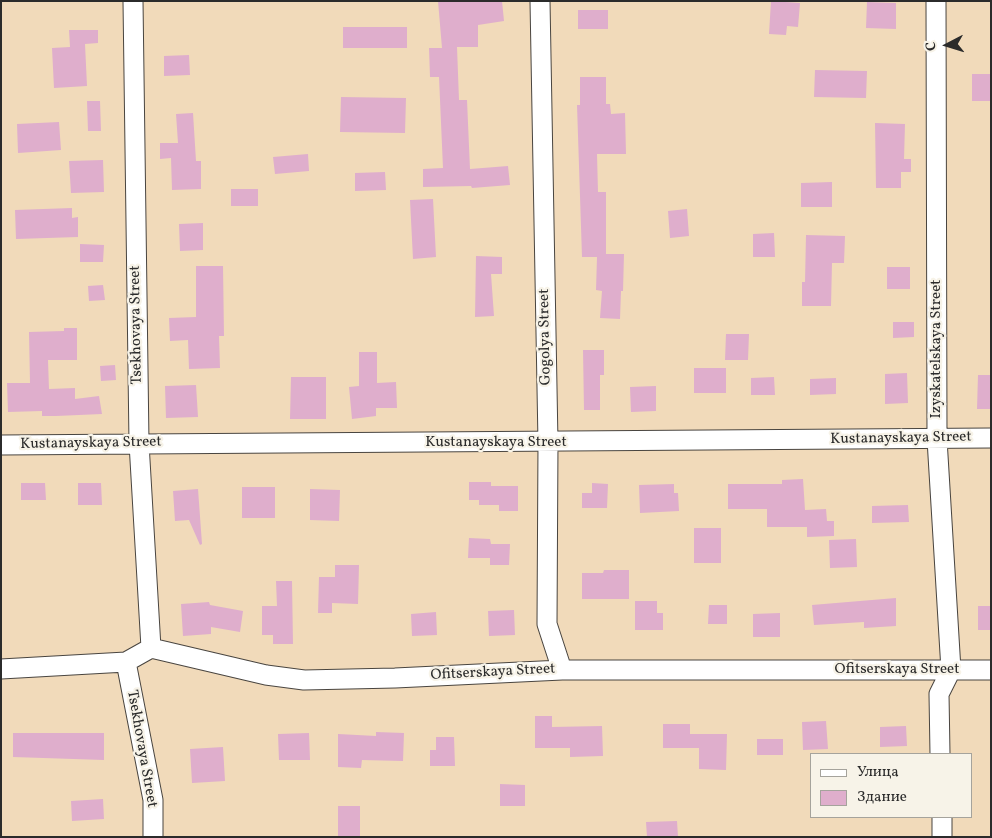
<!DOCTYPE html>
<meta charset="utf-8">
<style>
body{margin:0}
#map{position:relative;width:992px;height:838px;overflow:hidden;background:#f1daba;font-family:Vollkorn,serif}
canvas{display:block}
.frame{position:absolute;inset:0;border:2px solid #2b2b2b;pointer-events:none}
.legend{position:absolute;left:810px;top:753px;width:162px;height:65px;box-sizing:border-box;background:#f7f3e8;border:1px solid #a5a39c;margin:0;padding:6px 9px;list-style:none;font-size:15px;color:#2b2b2b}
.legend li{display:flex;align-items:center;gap:10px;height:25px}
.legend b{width:25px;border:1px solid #a5a39c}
.north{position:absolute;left:922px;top:20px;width:50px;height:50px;-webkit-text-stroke:4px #f7f3e8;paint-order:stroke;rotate:265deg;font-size:14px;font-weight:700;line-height:20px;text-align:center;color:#2b2b2b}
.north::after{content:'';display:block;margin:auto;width:18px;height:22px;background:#2b2b2b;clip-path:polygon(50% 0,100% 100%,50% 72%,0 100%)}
</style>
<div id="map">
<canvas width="992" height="838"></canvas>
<div class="frame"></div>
<ul class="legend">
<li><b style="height:6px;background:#fff"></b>Улица</li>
<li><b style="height:14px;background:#dfaecc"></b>Здание</li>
</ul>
<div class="north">С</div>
</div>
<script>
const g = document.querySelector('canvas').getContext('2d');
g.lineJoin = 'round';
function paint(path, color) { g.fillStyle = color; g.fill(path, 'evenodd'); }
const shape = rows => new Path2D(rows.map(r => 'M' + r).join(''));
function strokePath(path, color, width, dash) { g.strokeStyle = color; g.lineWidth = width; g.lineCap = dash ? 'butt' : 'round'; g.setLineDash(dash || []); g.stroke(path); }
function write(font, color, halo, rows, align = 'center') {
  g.font = font + ' Vollkorn,serif'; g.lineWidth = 4.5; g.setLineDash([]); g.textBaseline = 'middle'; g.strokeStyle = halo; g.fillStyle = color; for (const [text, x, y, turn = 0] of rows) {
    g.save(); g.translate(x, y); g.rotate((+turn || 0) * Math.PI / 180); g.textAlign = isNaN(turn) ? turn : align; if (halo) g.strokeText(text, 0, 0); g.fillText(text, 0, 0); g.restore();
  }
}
const building = shape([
 [438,1,502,1,504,21,478,25,478,47,457,47,459,100,467,100,470,169,508,166,510,185,472,188,471,186,423,187,423,169,443,168,439,77,430,77,429,48,442,48],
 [771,1,800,3,798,27,787,26,786,35,769,34],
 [867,2,896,3,896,29,866,28],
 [578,10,608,10,608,29,578,29],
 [343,27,407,27,407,48,343,48],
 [69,30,98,30,98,43,85,44,87,86,54,88,52,48,70,47],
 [189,55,190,75,164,76,164,56],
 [815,70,867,71,866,98,814,97],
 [972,74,991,74,991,101,972,101],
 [580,77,606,77,606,104,610,104,611,114,625,113,626,154,597,154,598,192,606,192,606,254,624,254,623,291,621,291,620,319,600,318,602,291,596,290,597,257,582,257,577,105,580,105],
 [341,97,406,98,405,133,340,132],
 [87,101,100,101,101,131,88,131],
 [193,113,196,161,201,161,201,189,172,190,171,158,160,159,160,143,178,143,176,114],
 [59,122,61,150,18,153,17,124],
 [875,123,905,124,904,159,911,159,911,172,901,172,901,188,876,188],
 [308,154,309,171,275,174,273,157],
 [103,160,104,192,71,193,69,161],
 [385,172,386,190,355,191,355,173],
 [832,182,832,207,801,207,801,183],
 [231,189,258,189,258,206,231,206],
 [433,199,436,257,413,259,410,200],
 [72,208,72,218,78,217,78,237,16,239,15,210],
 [687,209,689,236,670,238,668,211],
 [203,223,203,250,180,251,179,224],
 [774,233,775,257,753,257,753,234],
 [806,235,845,236,844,263,832,263,831,306,802,306,802,282,805,282],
 [80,244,104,245,103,262,80,262],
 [476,256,502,257,502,274,491,274,494,316,475,317],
 [196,266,223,266,224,336,219,336,220,368,189,369,188,340,170,341,169,318,196,317],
 [887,267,910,267,910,289,887,289],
 [103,285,105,300,89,301,88,286],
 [893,322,914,322,914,337,893,338],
 [64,328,77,328,77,360,48,360,49,389,75,388,75,399,99,396,102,414,56,416,42,416,42,411,8,412,7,383,30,383,29,332,64,331],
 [726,334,749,334,748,360,725,360],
 [583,350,604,350,604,375,600,375,600,410,584,410],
 [359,352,377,352,377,383,396,382,397,408,376,408,376,416,352,419,349,387,359,386],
 [115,365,116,380,101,381,100,366],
 [694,368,726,368,726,393,694,393],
 [907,373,908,403,885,404,885,374],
 [978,375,991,375,991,409,977,409],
 [291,377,326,377,326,419,290,419],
 [774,377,775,395,751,395,751,378],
 [836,378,836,394,810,395,810,379],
 [196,385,198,417,166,418,165,386],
 [656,386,656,411,631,412,630,387],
 [803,479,805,510,826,509,827,521,834,521,834,536,807,537,807,527,767,527,767,509,728,509,728,484,782,484,782,480],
 [469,482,491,482,491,486,518,486,518,511,499,511,499,505,479,505,479,500,469,500],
 [21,483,45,483,46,500,21,500],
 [78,483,101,483,102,505,78,505],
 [592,483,608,484,607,508,582,508,582,493,592,493],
 [674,484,674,493,678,493,679,511,640,513,639,485],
 [242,487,275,487,275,518,242,518],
 [198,489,202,544,200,545,189,520,175,521,173,491],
 [310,489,340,490,339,521,310,520],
 [908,505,909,522,872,523,872,506],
 [694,528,721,528,721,563,694,563],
 [469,538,490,539,491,544,510,544,509,565,490,565,490,558,468,558],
 [856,539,857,567,830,568,829,540],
 [335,565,359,565,358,604,332,603,332,613,318,613,319,577,335,577],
 [604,570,629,570,629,599,582,599,582,573,603,573],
 [276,581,292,581,293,644,273,644,273,635,262,635,262,606,277,606],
 [896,598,896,626,864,628,864,622,814,625,812,605],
 [635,601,657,601,657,613,663,613,663,630,635,630],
 [209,602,210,605,243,611,240,632,211,627,211,634,183,636,181,604],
 [709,605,727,605,727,624,708,624],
 [978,606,991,606,991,630,978,630],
 [514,610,515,635,489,636,488,611],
 [436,612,437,635,412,636,411,614],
 [780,613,780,637,753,637,753,614],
 [535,716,552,716,552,727,602,726,603,756,570,757,570,748,535,748],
 [826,721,828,749,803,750,802,722],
 [663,724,690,724,690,734,727,734,726,770,699,769,699,748,663,748],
 [906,726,907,746,880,747,880,727],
 [376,732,404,733,403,761,362,760,361,768,338,767,338,734,376,736],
 [13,733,104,733,104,760,13,757],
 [309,733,310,760,279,760,278,734],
 [436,737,454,737,455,766,430,766,430,750,436,750],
 [757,739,783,739,783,755,757,755],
 [223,747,225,781,192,783,190,749],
 [500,784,525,785,525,806,500,806],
 [103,799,104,819,72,821,71,801],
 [338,806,360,806,360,837,338,837],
 [677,821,678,837,647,837,646,822]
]);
const minor = shape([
 [133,1,139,443,151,648],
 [540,1,548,443,547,624,562,670],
 [936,1,937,439,951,670,939,694,940,754],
 [1,445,991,438],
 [126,662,153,800,153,837],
 [1,669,126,662,151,648,266,675,304,680,395,678,562,670,991,670],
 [942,817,942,837]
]);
const streetNames = [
 ["Tsekhovaya Street",137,325,-91],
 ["Gogolya Street",546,337,-91],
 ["Izyskatelskaya Street",937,349,-90],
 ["Kustanayskaya Street",901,439,-1],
 ["Kustanayskaya Street",496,443],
 ["Kustanayskaya Street",91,444,-1],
 ["Ofitserskaya Street",897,670],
 ["Ofitserskaya Street",493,673,-3],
 ["Tsekhovaya Street",141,749,80]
];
paint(building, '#dfaecc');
strokePath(minor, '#494540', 21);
strokePath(minor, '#fff', 19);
write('15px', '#2b2b2b', '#f7f3e8', streetNames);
</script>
